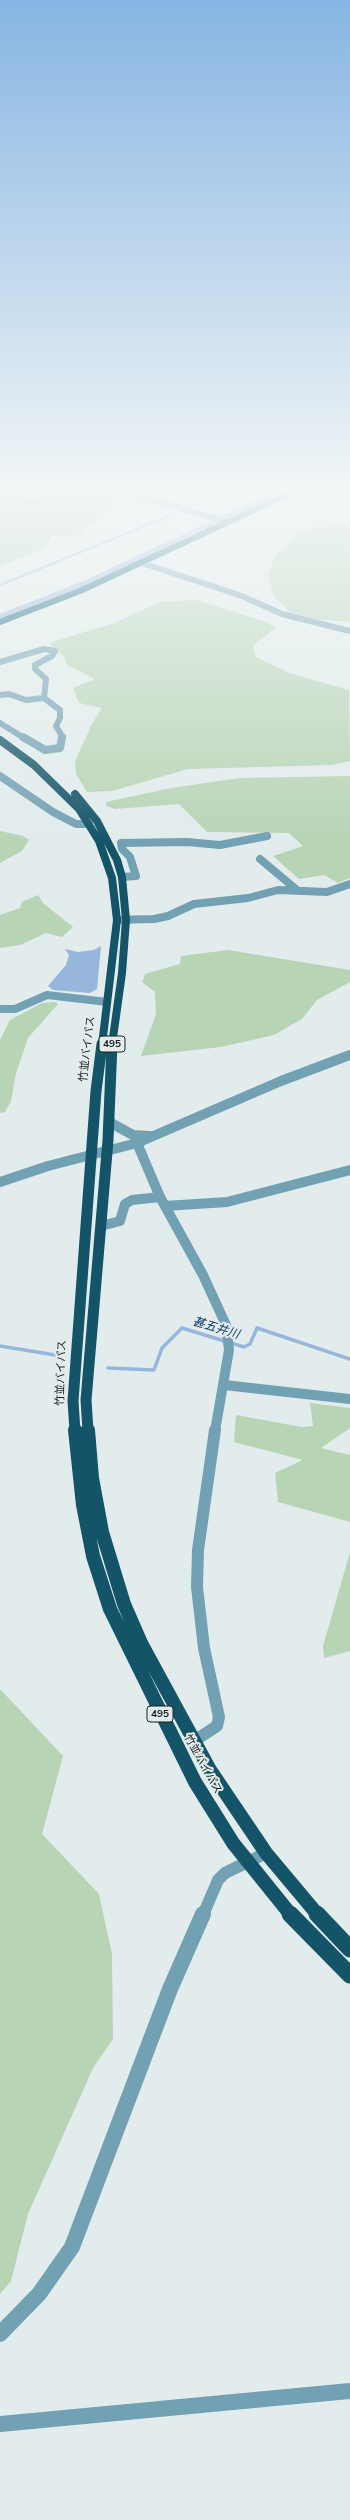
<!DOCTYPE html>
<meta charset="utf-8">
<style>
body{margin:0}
canvas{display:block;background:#e2ecec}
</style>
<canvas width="350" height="2520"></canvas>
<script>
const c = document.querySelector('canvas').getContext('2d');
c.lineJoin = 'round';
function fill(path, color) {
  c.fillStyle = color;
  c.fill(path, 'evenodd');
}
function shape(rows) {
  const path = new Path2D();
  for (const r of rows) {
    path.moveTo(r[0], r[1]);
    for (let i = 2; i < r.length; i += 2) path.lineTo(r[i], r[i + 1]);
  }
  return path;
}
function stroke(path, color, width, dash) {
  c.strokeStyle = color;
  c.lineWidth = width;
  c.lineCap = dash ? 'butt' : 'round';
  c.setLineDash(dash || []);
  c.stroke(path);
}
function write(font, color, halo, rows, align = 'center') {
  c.font = font + ' Mulish,"Noto Sans JP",sans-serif';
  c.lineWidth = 4;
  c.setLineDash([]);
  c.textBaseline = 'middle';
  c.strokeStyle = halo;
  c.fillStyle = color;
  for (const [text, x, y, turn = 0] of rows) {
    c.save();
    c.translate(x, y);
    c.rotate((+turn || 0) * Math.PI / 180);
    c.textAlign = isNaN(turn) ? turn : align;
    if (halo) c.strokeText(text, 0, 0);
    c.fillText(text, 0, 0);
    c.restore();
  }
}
fill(shape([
 [14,491,26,491,19,497,35,499,51,491,92,491,94,497,98,497,102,491,109,491,115,508,83,529,79,534,72,536,51,536,45,549,0,566,0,499],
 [341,526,350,527,350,622,314,619,290,612,273,595,268,574,275,556,298,533,312,528],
 [196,600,266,622,276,628,253,645,255,657,292,674,349,690,350,761,332,765,188,769,112,791,87,792,76,774,75,761,92,724,102,708,79,703,73,688,95,679,67,665,65,658,51,645,52,642,114,623,160,602],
 [350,776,350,878,338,883,324,875,299,879,273,856,303,846,289,833,207,832,179,804,115,809,106,806,106,802,171,788,240,778],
 [0,831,23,836,29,840,22,851,0,863],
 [38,895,43,903,73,927,62,937,46,933,20,945,0,948,0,915,20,908,22,902],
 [228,950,350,970,350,982,317,1000,302,1019,274,1035,221,1047,141,1056,156,1014,155,992,142,982,145,974,180,964,181,956],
 [55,1002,58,1004,28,1038,16,1073,11,1101,5,1112,0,1113,0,1040,10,1020,42,1003],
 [310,1403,350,1408,350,1428,321,1448,350,1455,350,1522,278,1502,275,1473,303,1460,234,1442,236,1415,301,1427,313,1426],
 [350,1552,350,1651,324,1658,323,1646],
 [0,1689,63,1756,42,1834,99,1894,112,1954,113,2039,93,2068,28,2214,11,2281,0,2294]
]), '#b7d4b5');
fill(shape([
 [101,946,97,989,90,993,53,990,48,986,66,965,69,955,65,949,78,952,94,950]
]), '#96b6dc');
stroke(shape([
 [0,585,179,512]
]), '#96b6dc', 2);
stroke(shape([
 [0,1346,55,1355],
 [108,1368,154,1370,162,1348,182,1328,244,1347,250,1344,257,1328,350,1359]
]), '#96b6dc', 3.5);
fill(shape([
 [275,491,290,491,94,586,0,622,0,614,86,580,275,491]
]), '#96b6dc');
stroke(shape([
 [120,491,229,522],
 [142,563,242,596,282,614,350,631],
 [0,662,44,649,55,651,52,656,35,665,35,669,46,679,44,698,60,710,60,718,56,726,63,738],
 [0,695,9,694,26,700,44,698],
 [0,723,24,738]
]), '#73a1b4', 6);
stroke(shape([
 [23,737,45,750,60,748,62,737],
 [0,776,53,812,76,824,89,824],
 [260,859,297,890],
 [122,877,136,876,130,857,122,849,121,843,187,842,220,845,267,836],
 [117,920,154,919,168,916,194,904,248,898,278,890,327,892,350,884],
 [0,1009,15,1009,47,995,107,1002]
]), '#73a1b4', 8);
stroke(shape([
 [165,1206,227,1202,350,1170],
 [101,1226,120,1221,125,1204,132,1200,160,1197],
 [224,1385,350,1399]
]), '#73a1b4', 10);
stroke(shape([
 [0,2424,350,2391]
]), '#73a1b4', 16);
stroke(shape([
 [109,1122,133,1135,150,1136],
 [137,1143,160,1197,203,1275,226,1325,229,1350,215,1431],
 [0,1182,48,1166,137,1143,281,1081,350,1055]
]), '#73a1b4', 10);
stroke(shape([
 [194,1741,217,1726,219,1717,204,1648,197,1587,198,1550,215,1430],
 [203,1915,218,1880,225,1873,266,1853]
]), '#73a1b4', 12);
stroke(shape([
 [0,2334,39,2294,72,2247,170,1989,203,1914]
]), '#73a1b4', 16);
stroke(shape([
 [0,622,80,591,295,491]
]), '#07617c', 6);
stroke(shape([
 [0,740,34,765,79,809,99,841,112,878,117,920,102,1045],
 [75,794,97,821,117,860,122,877,126,920,122,973,112,1045]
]), '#145468', 8);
stroke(shape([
 [75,1431,73,1401,96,1091,102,1044],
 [88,1431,86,1400,108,1140,112,1044]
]), '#145468', 11);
stroke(shape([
 [75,1430,83,1505,93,1556,110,1609,195,1782,233,1843,291,1915],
 [88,1430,92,1478,102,1532,124,1604,141,1643,210,1770,266,1853,318,1915]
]), '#145468', 14);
stroke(shape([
 [290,1914,350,1975],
 [317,1914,350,1949]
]), '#145468', 17);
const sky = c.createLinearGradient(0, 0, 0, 844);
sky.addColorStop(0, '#87b5e3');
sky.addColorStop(0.58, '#f2f6f6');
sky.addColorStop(1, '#f2f6f600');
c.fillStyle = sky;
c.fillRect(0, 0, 350, 844);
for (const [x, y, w] of [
 [112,1044,26],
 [160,1714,26]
]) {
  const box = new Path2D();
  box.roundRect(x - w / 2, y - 8, w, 16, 3);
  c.fillStyle = '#e2ecec';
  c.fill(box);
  stroke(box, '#1b1f1f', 1);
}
write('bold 10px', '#1b1f1f', null, [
 ["495",112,1044],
 ["495",160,1714]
]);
write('11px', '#1b1f1f', '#e2ecec', [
 ["竹並バイパス",87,1049,-83],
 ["竹並バイパス",61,1373,-88],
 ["竹並バイパス",203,1764,61]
]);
write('italic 12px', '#083867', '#e2ecec', [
 ["甚五井川",216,1328,17]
]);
</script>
